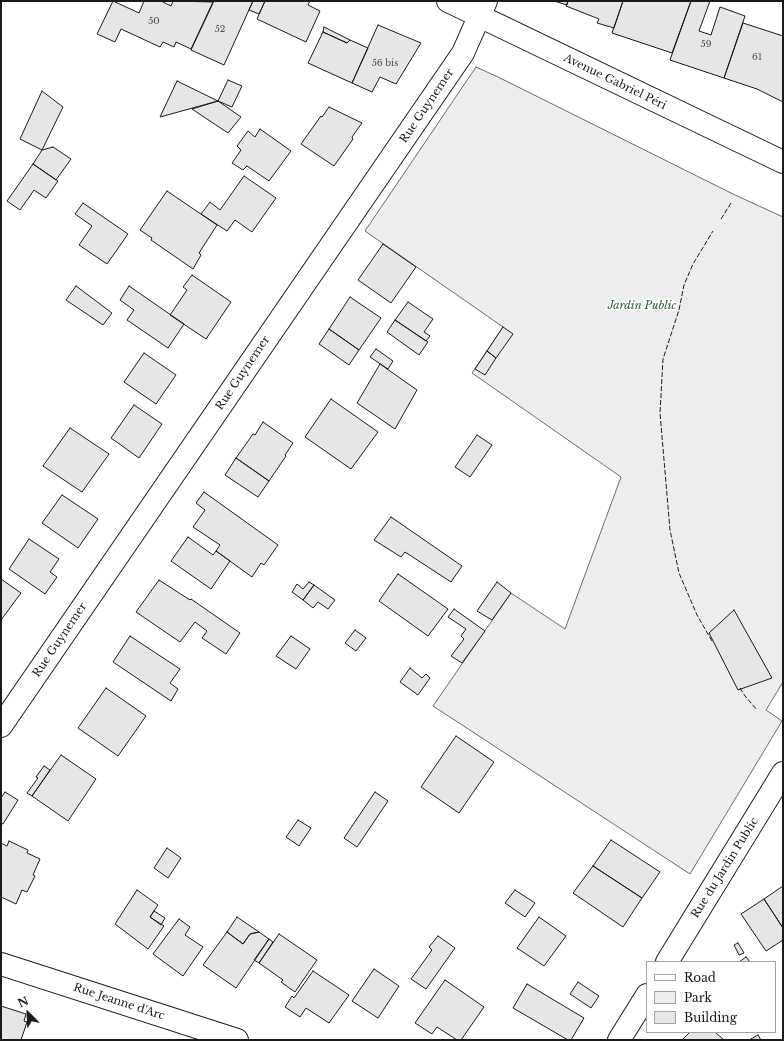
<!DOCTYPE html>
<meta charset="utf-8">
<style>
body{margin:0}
#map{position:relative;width:784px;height:1041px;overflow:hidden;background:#fff;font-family:"Libre Baskerville",serif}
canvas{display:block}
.frame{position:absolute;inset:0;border:2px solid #1a1a1a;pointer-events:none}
.legend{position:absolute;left:646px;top:961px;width:130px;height:72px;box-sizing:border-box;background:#fff;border:1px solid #a3a3a3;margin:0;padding:5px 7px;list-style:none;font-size:12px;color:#1a1a1a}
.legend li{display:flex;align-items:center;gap:8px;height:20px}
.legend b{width:20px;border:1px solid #a3a3a3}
.north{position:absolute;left:8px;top:993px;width:40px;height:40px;-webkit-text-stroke:3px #fff;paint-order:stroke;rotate:336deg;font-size:11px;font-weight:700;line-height:16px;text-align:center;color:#1a1a1a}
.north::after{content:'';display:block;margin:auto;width:14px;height:18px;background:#1a1a1a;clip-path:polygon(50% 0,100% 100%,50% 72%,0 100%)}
</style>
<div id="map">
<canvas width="784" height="1041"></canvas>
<div class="frame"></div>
<ul class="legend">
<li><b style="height:5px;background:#fff"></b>Road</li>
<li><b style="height:11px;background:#ededed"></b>Park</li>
<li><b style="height:11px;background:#e6e6e6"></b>Building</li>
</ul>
<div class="north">N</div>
</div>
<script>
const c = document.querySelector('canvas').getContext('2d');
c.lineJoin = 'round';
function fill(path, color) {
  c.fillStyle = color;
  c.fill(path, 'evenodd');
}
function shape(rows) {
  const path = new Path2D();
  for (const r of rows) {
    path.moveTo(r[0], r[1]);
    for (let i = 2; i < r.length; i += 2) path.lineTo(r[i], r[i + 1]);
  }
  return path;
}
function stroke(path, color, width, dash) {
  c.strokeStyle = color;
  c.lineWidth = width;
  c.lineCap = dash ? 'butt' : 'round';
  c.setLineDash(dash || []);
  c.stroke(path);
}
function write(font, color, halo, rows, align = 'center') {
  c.font = font + ' "Libre Baskerville",serif';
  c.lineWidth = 3;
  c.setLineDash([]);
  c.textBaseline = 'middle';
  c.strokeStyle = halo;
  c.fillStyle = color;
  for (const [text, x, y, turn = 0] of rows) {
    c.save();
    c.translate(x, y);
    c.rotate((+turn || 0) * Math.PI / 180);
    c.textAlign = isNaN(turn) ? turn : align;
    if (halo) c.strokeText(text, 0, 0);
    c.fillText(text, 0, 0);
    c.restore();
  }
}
const green = shape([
 [476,67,498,77,733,194,783,217,783,682,766,710,782,721,690,874,433,706,511,593,565,629,621,477,472,373,503,327,365,231,476,67]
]);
fill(green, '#ededed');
stroke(green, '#6a6a6a', 1);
const building = shape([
 [113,1,139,13,144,1,161,1,171,6,173,1,213,2,191,49,176,42,174,47,163,42,160,47,121,29,115,42,97,34,113,1],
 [214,1,253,1,224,65,191,50,214,1],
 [253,1,265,1,259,14,249,10,253,1],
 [265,1,310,1,308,5,320,11,306,42,257,19,265,1],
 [554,1,568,1,567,5,554,1],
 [568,1,623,1,614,28,597,23,599,19,566,6,568,1],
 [623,1,691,1,672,53,612,33,623,1],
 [691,1,710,1,699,31,711,35,720,7,745,16,724,78,670,60,691,1],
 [743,23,783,36,783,102,757,89,724,78,743,23],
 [378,25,421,43,396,84,380,77,372,92,352,83,378,25],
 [324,27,350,40,347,43,323,32,324,27],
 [323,32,347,43,350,40,368,48,352,83,308,63,323,32],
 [228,80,242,86,232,107,218,101,228,80],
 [177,81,218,101,160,117,177,81],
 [42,91,63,107,42,150,20,139,42,91],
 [218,101,241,117,228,133,192,109,218,101],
 [329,107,362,123,352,137,353,139,334,166,301,144,321,116,322,117,329,107],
 [260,129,291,151,269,181,247,166,243,170,232,163,241,150,237,146,248,131,255,137,260,129],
 [53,147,71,159,56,180,33,164,42,150,53,147],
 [33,164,58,181,46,198,34,190,20,210,7,201,33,164],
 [244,176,276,198,252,232,235,220,227,231,201,214,210,202,220,210,244,176],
 [167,191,217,225,199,253,201,255,193,269,151,240,152,238,140,230,167,191],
 [83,203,128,234,107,264,79,245,92,226,75,214,83,203],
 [383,244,416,267,391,303,358,280,383,244],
 [192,275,231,302,206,339,170,315,187,290,183,287,192,275],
 [76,286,112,313,103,325,66,300,76,286],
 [129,286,184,324,168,348,127,320,134,310,120,300,129,286],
 [350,297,381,318,359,350,329,329,350,297],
 [408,302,433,319,424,332,430,336,426,341,395,320,408,302],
 [395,320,428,342,419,355,387,332,395,320],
 [503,327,513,334,496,358,487,351,503,327],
 [329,329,359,350,349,365,319,344,329,329],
 [376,349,393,361,388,369,370,357,376,349],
 [487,351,496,358,485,375,475,369,487,351],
 [144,353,176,375,156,404,124,382,144,353],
 [380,364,417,390,395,429,357,403,380,364],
 [331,399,378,432,351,469,305,437,331,399],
 [134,405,162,424,139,458,111,438,134,405],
 [263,422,293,443,285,455,286,456,269,481,236,458,253,434,255,435,263,422],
 [70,428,109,454,82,492,43,466,70,428],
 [477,435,492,445,470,477,455,467,477,435],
 [236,458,269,481,258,497,225,475,236,458],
 [204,492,278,545,264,565,261,563,252,577,216,551,220,545,193,527,205,510,196,503,204,492],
 [62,495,98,519,78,548,42,523,62,495],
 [391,517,462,566,451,582,405,552,401,557,374,540,391,517],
 [188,537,213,555,216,551,230,561,211,589,171,561,188,537],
 [29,539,59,559,50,572,57,577,45,594,9,569,29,539],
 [398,574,448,609,428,636,379,601,398,574],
 [1,579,21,593,1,620,1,579],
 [159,580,190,600,191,599,240,633,226,654,202,638,207,631,195,622,180,642,136,612,159,580],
 [309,582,314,585,303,600,292,592,297,584,303,589,309,582],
 [497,582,511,593,492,620,477,611,497,582],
 [314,585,335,600,328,609,318,602,313,608,303,600,314,585],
 [454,609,485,631,462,663,451,656,464,639,461,636,466,629,448,617,454,609],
 [734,610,772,678,738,690,709,633,734,610],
 [355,630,366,638,356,651,345,643,355,630],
 [130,636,180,669,170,683,178,689,171,701,113,662,130,636],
 [291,636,310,649,296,669,276,656,291,636],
 [410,668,422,678,426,674,430,678,418,695,400,682,410,668],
 [106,688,146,716,118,756,78,728,106,688],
 [456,736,494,762,459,813,421,787,456,736],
 [61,755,96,779,68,821,32,796,61,755],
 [44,766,50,770,32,796,27,793,38,778,36,777,44,766],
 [5,792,18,800,3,824,1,823,1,798,5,792],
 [375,792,388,801,357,847,344,838,375,792],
 [298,820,311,828,299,846,286,837,298,820],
 [611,840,660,872,642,898,593,866,611,840],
 [9,841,28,850,27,853,40,859,33,875,35,876,27,892,22,890,16,904,1,897,1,843,7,846,9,841],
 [167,848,181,858,168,878,154,868,167,848],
 [593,866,642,898,623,927,573,893,593,866],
 [783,886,783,928,764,899,783,886],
 [137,890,158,905,150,917,164,926,148,949,115,924,137,890],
 [515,890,535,903,525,917,505,903,515,890],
 [764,899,783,928,783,940,766,951,741,914,764,899],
 [154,911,165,918,161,925,150,917,154,911],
 [237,917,259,932,250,934,243,944,227,932,237,917],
 [539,917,566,936,544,966,517,948,539,917],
 [179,919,190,927,185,935,203,947,183,976,153,954,179,919],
 [227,932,243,944,250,934,259,932,269,939,236,988,203,965,227,932],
 [279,934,317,960,295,992,281,982,283,980,259,963,279,934],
 [438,936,455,948,426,989,411,979,432,950,429,947,438,936],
 [269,939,273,942,259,963,254,960,269,939],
 [738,943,744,953,739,955,734,945,738,943],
 [746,957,750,962,739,962,746,957],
 [374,969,399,986,378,1018,352,1001,374,969],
 [313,971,349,995,329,1023,306,1008,300,1017,285,1007,292,996,294,998,313,971],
 [445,980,484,1007,461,1040,457,1040,437,1027,432,1034,415,1023,445,980],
 [578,982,599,996,591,1008,570,994,578,982],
 [527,984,584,1018,571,1040,568,1040,513,1008,527,984],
 [1,1006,26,1014,24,1021,27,1022,21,1040,1,1040,1,1006],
 [690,1032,715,1032,724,1040,682,1040,690,1032],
 [758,1035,761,1040,749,1040,758,1035]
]);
fill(building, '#e6e6e6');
stroke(building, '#1a1a1a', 1);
const street = shape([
 [1,726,463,53,486,1],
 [667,962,783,773],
 [1,964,237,1040],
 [619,1040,647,995]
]);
const secondary = shape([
 [448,1,783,162]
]);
stroke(street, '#1a1a1a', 24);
stroke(secondary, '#1a1a1a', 24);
stroke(street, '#fff', 22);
stroke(secondary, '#fff', 22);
stroke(shape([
 [721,219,731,203],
 [712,641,697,615,679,573,670,530,660,413,663,359,679,310,684,285,693,264,713,231],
 [740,688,745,696,757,710]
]), '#1a1a1a', 1, [5, 2]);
write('9px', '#4d4d4d', null, [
 ["50",154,21],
 ["52",220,29],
 ["59",706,44],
 ["61",757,57],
 ["56 bis",385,63]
]);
write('11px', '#1a1a1a', '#fff', [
 ["Avenue Gabriel Péri",615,82,26],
 ["Rue Guynemer",427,106,-56],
 ["Rue Guynemer",243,373,-56],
 ["Rue Guynemer",60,640,-56],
 ["Rue du Jardin Public",725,868,-58],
 ["Rue Jeanne d'Arc",119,1002,18]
]);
write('italic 11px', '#2b5a34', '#fff', [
 ["Jardin Public",642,306]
]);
</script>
